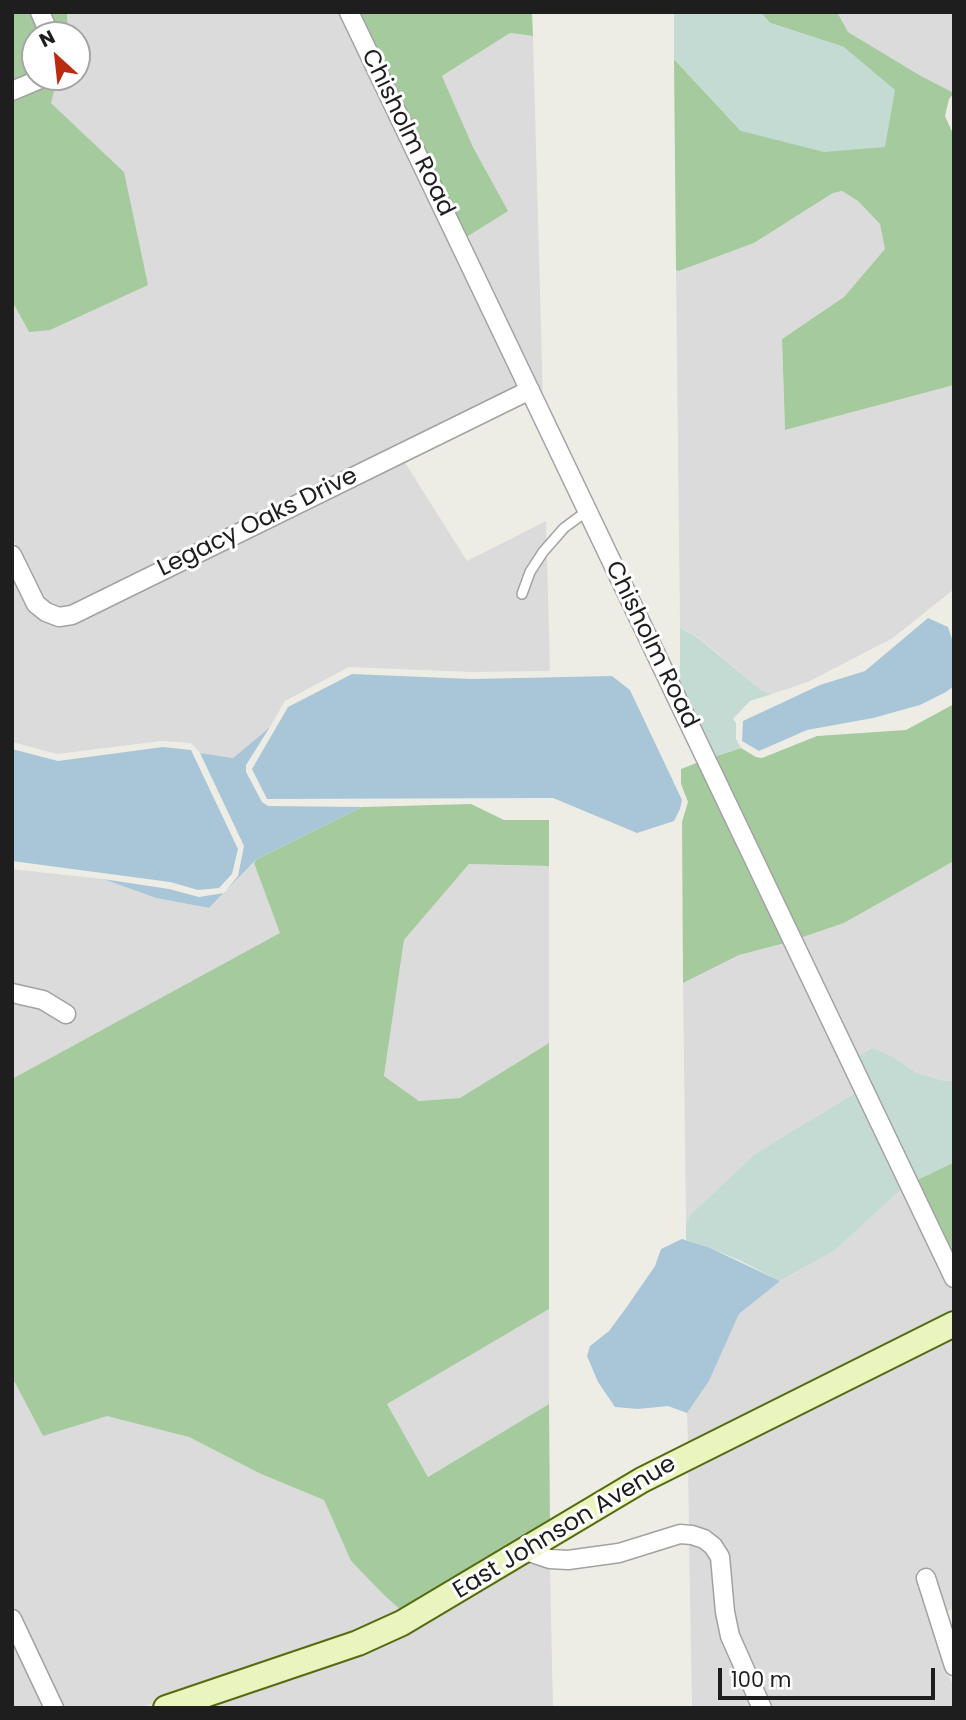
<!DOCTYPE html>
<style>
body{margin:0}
#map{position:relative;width:966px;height:1720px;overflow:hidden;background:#eeede5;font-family:Poppins,sans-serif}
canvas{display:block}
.frame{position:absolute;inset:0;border:14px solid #1e1e1e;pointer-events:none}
.north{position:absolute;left:21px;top:21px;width:70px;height:70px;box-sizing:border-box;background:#fff;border:2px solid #a5a5a5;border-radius:50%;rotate:333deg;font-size:19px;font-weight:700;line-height:28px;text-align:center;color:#1e1e1e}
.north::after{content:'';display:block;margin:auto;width:24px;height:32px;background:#bb2b12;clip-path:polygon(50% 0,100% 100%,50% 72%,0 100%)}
.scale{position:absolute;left:718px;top:1668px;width:217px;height:32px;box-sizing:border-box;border:4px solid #1e1e1e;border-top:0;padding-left:9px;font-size:21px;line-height:24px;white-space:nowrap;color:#1e1e1e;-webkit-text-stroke:5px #fff;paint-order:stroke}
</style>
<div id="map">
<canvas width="966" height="1720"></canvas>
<div class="frame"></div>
<div class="north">N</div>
<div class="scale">100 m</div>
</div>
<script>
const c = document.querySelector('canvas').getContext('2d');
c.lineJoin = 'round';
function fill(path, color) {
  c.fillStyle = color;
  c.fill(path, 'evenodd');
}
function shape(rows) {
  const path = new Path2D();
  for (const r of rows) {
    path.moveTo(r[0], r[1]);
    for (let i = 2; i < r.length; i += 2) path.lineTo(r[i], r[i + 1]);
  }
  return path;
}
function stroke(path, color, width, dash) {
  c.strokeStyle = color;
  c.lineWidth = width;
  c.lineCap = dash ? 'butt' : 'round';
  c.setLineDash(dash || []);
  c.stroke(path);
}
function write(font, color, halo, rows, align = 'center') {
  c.font = font + ' Poppins,sans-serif';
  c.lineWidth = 6;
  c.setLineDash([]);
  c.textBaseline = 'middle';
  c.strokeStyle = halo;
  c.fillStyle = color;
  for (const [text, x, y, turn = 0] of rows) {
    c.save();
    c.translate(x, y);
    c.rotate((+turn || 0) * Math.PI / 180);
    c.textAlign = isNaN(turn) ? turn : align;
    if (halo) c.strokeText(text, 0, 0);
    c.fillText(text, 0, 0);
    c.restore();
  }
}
fill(shape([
 [67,12,341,12,519,385,69,607,59,608,49,605,41,599,12,537,12,301,29,332,124,172,51,103,58,77,77,77,77,35,68,35],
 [837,12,954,12,954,93,921,76,848,32],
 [510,33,533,36,543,402,465,238,507,211,473,147,442,76],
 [842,191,859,201,880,224,886,249,844,297,782,339,785,430,954,385,954,589,893,638,808,682,772,694,761,690,698,637,680,628,676,270,680,271,754,243,833,193],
 [404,461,467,561,546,521,550,671,471,672,349,667,285,701,270,727,233,758,200,753,191,743,162,741,57,754,12,742,12,572,44,620],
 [954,861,954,1080,945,1081,917,1073,893,1057,857,1057,800,938,844,923],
 [254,863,281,933,12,1079,12,1001,41,1007,69,1025,75,1012,46,993,12,985,12,869,103,879,156,898,209,908],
 [469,864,549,866,549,1043,460,1098,419,1101,384,1076,404,940],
 [785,943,857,1092,756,1153,691,1214,686,1224,683,983,739,955],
 [903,1188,954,1295,954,1315,688,1446,687,1413,709,1381,739,1314,777,1283,834,1251],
 [549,1309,549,1404,428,1477,386,1403],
 [954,1334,954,1608,945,1612,930,1568,916,1572,954,1690,954,1708,770,1708,737,1634,732,1612,727,1557,689,1526,688,1465],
 [12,1377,43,1436,107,1415,189,1437,261,1474,324,1500,351,1561,385,1596,403,1612,355,1635,140,1708,62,1708,12,1603],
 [689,1543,701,1546,713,1560,754,1708,692,1708],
 [525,1559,550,1567,553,1708,192,1708],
 [12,1636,46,1708,12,1708]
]), '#dcdbdb');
fill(shape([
 [12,12,67,12,68,35,35,35,35,77,58,77,51,103,124,172,148,285,50,330,29,332,12,301],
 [357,12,532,12,533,36,510,33,442,76,473,147,508,211,465,238],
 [760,12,837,12,848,32,921,76,954,93,949,99,945,116,954,136,954,385,785,430,782,339,844,297,885,249,880,224,858,201,842,191,833,193,754,243,679,271,676,270,674,59,741,131,844,47,770,23],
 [954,704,954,861,844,923,800,938,713,757,741,748,756,757,762,758,817,736,906,730],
 [699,762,785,943,739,955,683,983,682,822,688,802,681,784,681,769],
 [471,804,504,820,549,820,549,866,469,864,404,940,384,1076,419,1101,460,1098,549,1043,549,1309,387,1404,428,1477,549,1404,550,1524,403,1612,385,1596,351,1561,324,1500,261,1474,189,1437,107,1416,43,1436,12,1377,12,1079,280,933,254,863,257,859,362,807],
 [954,1162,954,1261,915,1181]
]), '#a4ca9e');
fill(shape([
 [674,12,760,12,770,23,844,47,895,90,885,147,824,152,741,131,674,59],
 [680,628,697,637,761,690,772,694,750,701,733,719,736,723,736,739,741,748,713,757,680,689],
 [872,1048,893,1057,917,1073,945,1081,954,1080,954,1162,915,1181,857,1058],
 [857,1092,903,1188,834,1251,780,1281,741,1261,708,1247,686,1240,686,1224,691,1214,756,1153]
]), '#c4dbd4');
fill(shape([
 [928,618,948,627,954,645,954,686,946,692,920,705,873,718,807,730,759,751,742,741,743,721,820,685,865,671],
 [352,674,472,679,612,676,630,690,682,800,680,809,674,821,637,833,553,798,267,799,252,769,288,707],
 [270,727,246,765,246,772,262,802,268,806,362,807,257,859,209,908,156,898,103,879,169,889,199,897,224,893,238,876,244,846,200,753,233,758],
 [163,747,191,750,238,849,232,874,219,888,198,890,170,882,12,861,12,749,58,761],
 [682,1239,708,1247,780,1281,739,1314,709,1381,687,1413,668,1406,638,1409,615,1407,598,1382,587,1356,590,1346,609,1331,626,1308,655,1266,661,1249]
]), '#a9c6d8');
const service = shape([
 [522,594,530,572,543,552,564,528,587,511]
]);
const minor = shape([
 [40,12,50,35],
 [349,12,954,1278],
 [12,91,45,77],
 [12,555,36,604,46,612,59,617,72,615,530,390],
 [12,993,43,1000,66,1014],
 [523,1550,550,1559,568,1560,619,1553,680,1534,692,1535,704,1539,713,1546,720,1557,725,1612,730,1636,762,1708],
 [926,1578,954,1666],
 [12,1619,54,1708]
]);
const secondary = shape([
 [166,1708,358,1643,402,1623,642,1480,954,1324]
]);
stroke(service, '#a2a2a2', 12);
stroke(minor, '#a2a2a2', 21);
stroke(secondary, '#546c0e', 28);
stroke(service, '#fff', 9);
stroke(minor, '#fff', 18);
stroke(secondary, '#e9f4be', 24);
write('24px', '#1e1e1e', '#fff', [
 ["Chisholm Road",407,133,64],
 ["Legacy Oaks Drive",258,523,-26],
 ["Chisholm Road",651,645,64],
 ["East Johnson Avenue",565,1528,-31]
]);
</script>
